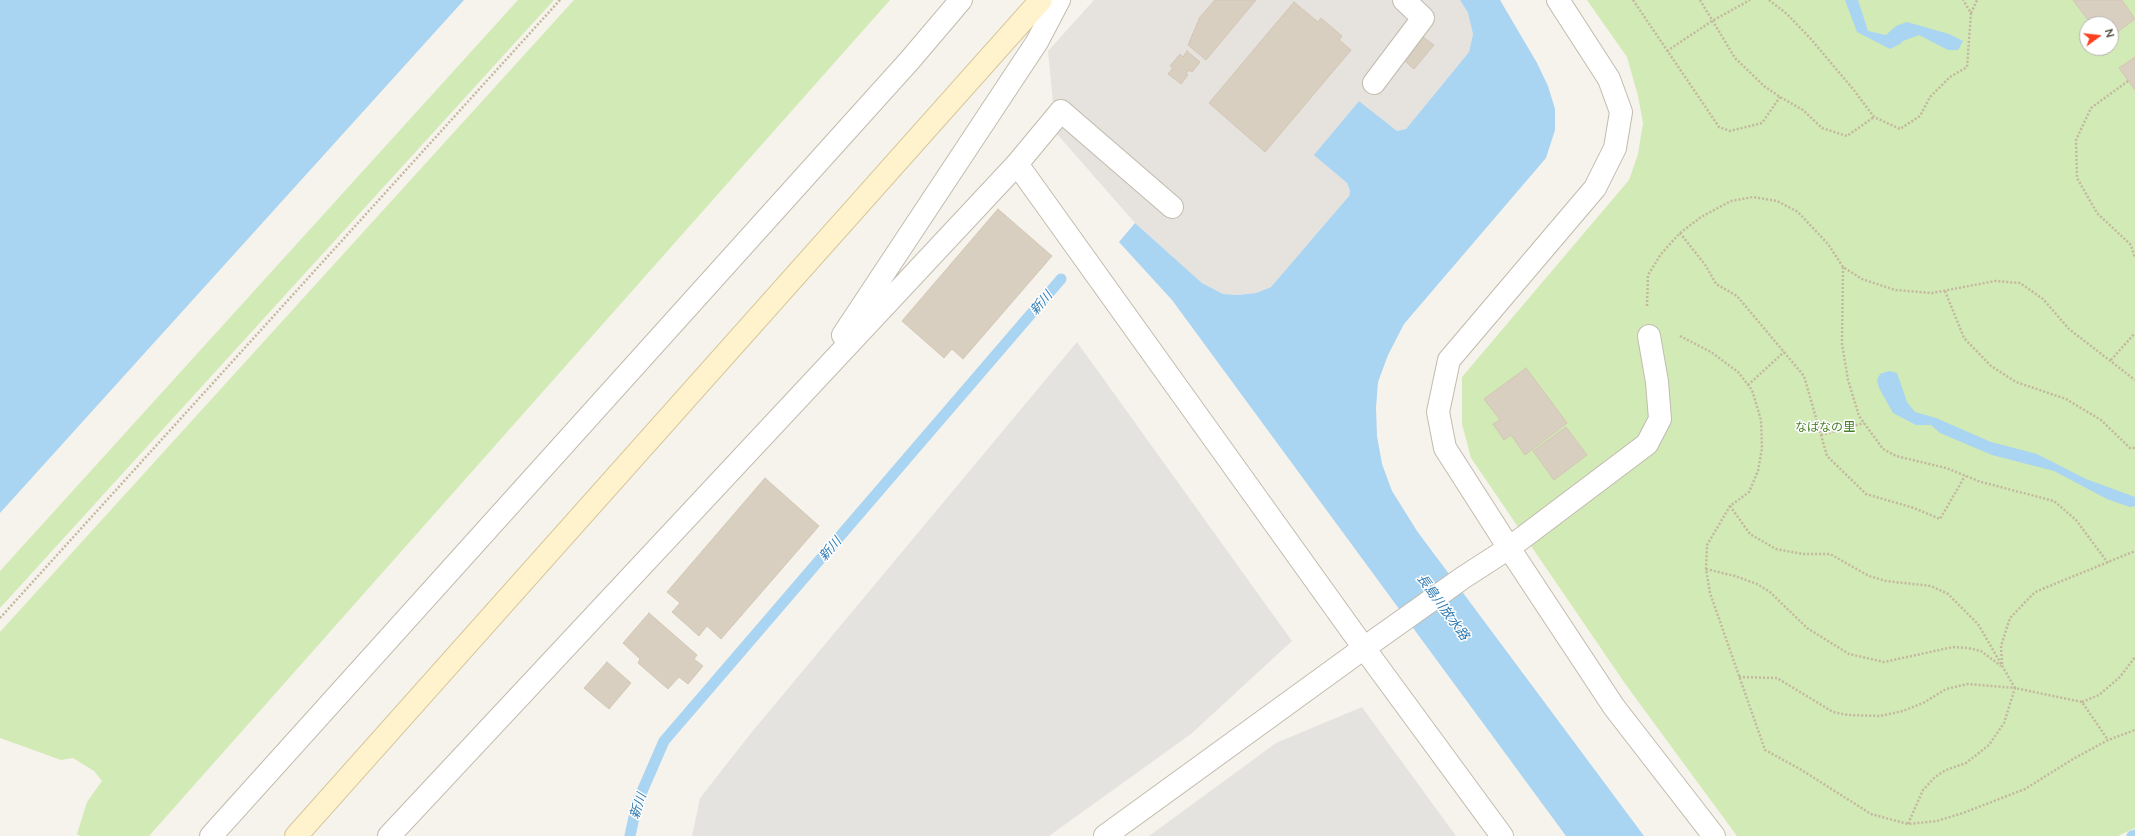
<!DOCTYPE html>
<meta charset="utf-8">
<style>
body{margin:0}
#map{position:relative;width:2135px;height:836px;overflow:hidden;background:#f6f3ec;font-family:Lato,sans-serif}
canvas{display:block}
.north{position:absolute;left:2079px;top:16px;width:40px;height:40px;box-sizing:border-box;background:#fff;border:1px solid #b7b4b0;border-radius:50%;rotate:75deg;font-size:11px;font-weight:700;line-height:16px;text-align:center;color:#4b4439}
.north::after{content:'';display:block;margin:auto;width:14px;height:18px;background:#fc3f1d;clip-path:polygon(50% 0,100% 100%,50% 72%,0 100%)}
</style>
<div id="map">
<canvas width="2135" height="836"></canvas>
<div class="north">N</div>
</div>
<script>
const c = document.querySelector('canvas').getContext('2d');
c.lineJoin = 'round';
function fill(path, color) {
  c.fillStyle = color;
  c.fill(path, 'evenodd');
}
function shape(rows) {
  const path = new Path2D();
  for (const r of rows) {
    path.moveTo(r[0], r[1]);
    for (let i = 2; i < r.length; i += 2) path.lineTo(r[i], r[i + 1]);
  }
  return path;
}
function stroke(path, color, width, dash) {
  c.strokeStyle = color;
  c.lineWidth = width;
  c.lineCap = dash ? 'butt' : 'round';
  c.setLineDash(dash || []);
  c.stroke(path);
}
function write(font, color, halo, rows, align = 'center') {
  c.font = font + ' Lato,"Noto Sans JP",sans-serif';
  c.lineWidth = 3;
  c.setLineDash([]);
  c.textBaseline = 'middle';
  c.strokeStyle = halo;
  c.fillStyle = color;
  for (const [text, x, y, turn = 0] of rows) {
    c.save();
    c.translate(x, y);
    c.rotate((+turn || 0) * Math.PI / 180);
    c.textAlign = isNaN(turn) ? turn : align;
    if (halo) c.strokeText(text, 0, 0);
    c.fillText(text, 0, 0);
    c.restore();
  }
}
fill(shape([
 [1094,0,1460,0,1468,13,1473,34,1469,52,1406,129,1397,131,1359,101,1315,155,1347,183,1350,191,1349,196,1271,287,1256,293,1238,295,1223,294,1202,283,1135,223,1056,133,1048,51]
]), '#e6e2dd');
fill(shape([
 [518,0,554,0,0,608,0,571],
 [574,0,890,0,149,836,80,836,77,834,87,802,102,781,94,771,73,758,61,760,0,738,0,632],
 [1587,0,2135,0,2135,828,2118,836,1737,836,1626,685,1471,458,1462,424,1462,377,1629,180,1638,154,1643,123,1638,96,1627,57],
 [2087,24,2111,24,2111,48,2087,48]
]), '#d2eab5');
fill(shape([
 [1077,342,1292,641,1191,734,1049,836,692,836,700,798,751,733],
 [1362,707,1456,836,1149,836,1276,743]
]), '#e5e3e0');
fill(shape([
 [0,0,464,0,0,513],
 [1460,0,1500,0,1537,63,1548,86,1555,109,1555,130,1546,158,1404,324,1388,355,1378,382,1376,408,1377,436,1382,464,1392,491,1417,531,1644,836,1566,836,1172,300,1119,242,1135,223,1202,283,1223,294,1238,295,1256,293,1271,287,1349,196,1350,191,1347,183,1314,155,1359,101,1397,131,1406,129,1469,52,1473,34,1468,13],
 [1845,0,1858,0,1868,31,1886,35,1896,26,1907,22,1949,34,1963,41,1958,50,1948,50,1919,35,1903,41,1900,44,1890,49,1857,32],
 [1889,371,1897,373,1907,402,1915,412,1936,418,1991,442,2037,454,2086,479,2135,497,2135,506,2130,507,2107,499,2054,471,1992,455,1940,433,1931,425,1916,425,1893,413,1879,388,1877,380,1880,374]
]), '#a9d4f2');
stroke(shape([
 [630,836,637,803,664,741,1061,279],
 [2132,836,2135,835]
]), '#a9d4f2', 11);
const building = shape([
 [1215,0,1256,0,1206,60,1188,45,1200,17,1215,0],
 [2073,0,2122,0,2135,19,2111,37,2111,24,2091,24,2073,0],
 [1294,2,1318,22,1321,18,1342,36,1339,40,1351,50,1265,152,1209,103,1294,2],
 [1423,37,1434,45,1414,69,1404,60,1423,37],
 [1187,51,1200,62,1192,72,1189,70,1186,74,1188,75,1181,84,1168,74,1173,68,1170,66,1180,54,1183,57,1187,51],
 [2135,57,2135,90,2119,68,2135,57],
 [998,209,1052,256,963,359,952,349,944,358,902,321,998,209],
 [1526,368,1567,423,1525,455,1511,435,1504,440,1493,424,1500,420,1484,399,1526,368],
 [1566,427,1587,455,1554,480,1533,451,1566,427],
 [765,478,819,526,721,639,707,626,699,636,672,612,680,603,667,592,765,478],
 [649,613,697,655,694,659,703,666,688,684,679,677,668,689,638,663,640,659,623,643,649,613],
 [607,662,631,683,609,709,584,688,607,662]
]);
fill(building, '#d8cfc1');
stroke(building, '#d3c7b4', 1);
const lane = shape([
 [1374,83,1423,18,1404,0],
 [1017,164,1061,111,1172,207],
 [1509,548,1647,444,1660,419,1657,382,1649,336],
 [211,836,910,60,961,0]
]);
const street = shape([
 [1558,0,1609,79,1621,112,1615,148,1595,188,1449,360,1438,412,1445,448,1509,548,1614,707,1714,836],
 [843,335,1037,42,1059,0],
 [389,836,1017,164,1364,648,1502,836],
 [1105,836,1364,648,1464,577,1509,548]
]);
const secondary = shape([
 [296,836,1041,0]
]);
stroke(lane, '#c2bbae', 24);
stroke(street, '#c2bbae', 24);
stroke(secondary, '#d6c79b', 24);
stroke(shape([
 [1633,0,1719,127,1730,131,1762,123,1780,97],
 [1700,0,1735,58,1764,86,1780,97,1803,110,1822,128,1847,136,1874,117],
 [1769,0,1787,14,1810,38,1853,89,1874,117,1900,129,1920,116,1930,97,1950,77,1967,67,1971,13,1963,0],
 [1971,13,1977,0],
 [1667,51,1712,21,1750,0],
 [2128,81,2091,108,2076,140,2077,178,2097,213,2131,245,2135,258],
 [1680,233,1706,266,1716,284,1737,296,1804,376,1827,456,1866,494,1914,508,1940,519,1965,476],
 [1843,267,1842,344,1848,380,1859,416,1883,449,1896,456,1946,468,1981,482,2054,501,2076,520,2108,563],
 [1945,291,1964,338,1991,366,2016,382,2066,399,2101,420,2130,448,2135,448],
 [1647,306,1648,275,1661,254,1680,233,1701,217,1731,201,1753,197,1777,201,1798,212,1828,244,1843,267,1862,279,1895,290,1932,293,1995,281,2020,283,2043,299,2069,329,2135,380],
 [1680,336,1711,352,1738,372,1752,390,1761,420,1762,448,1758,471,1749,492,1730,506,1707,545,1706,569,1710,593,1765,750,1800,769,1871,814,1908,824,1937,821,1963,813,2025,789,2073,759,2108,740,2135,730],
 [2111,360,2135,333],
 [1748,385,1784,352],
 [1821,435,1864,423],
 [1730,506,1750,534,1776,549,1803,554,1830,554,1869,576,1886,581,1931,586,1948,594,1978,624,2015,688,2082,702,2108,740],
 [1706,569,1735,576,1757,584,1770,592,1807,628,1849,654,1884,662,1953,647,1968,648,1981,651,2001,666],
 [0,618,560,0],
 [2002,664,2001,646,2010,618,2035,592,2135,551],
 [1739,677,1777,678,1833,712,1848,715,1880,716,1903,711,1925,702,1946,689,1968,684,2015,688,2004,723,1989,745,1966,763,1946,770,1935,777,1923,790,1908,824],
 [2082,702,2099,695,2120,677,2135,657]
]), '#c4b79f', 2.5, [2, 2]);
stroke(lane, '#fff', 22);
stroke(street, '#fff', 22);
stroke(secondary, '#fff3cd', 22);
write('12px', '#4a7f2a', '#fff', [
 ["なばなの里",1825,427]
]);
write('italic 13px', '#2e7ab2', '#fff', [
 ["新川",1041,303,-49],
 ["新川",830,549,-49],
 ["長島川放水路",1443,607,54],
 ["新川",638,806,-72]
]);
</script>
